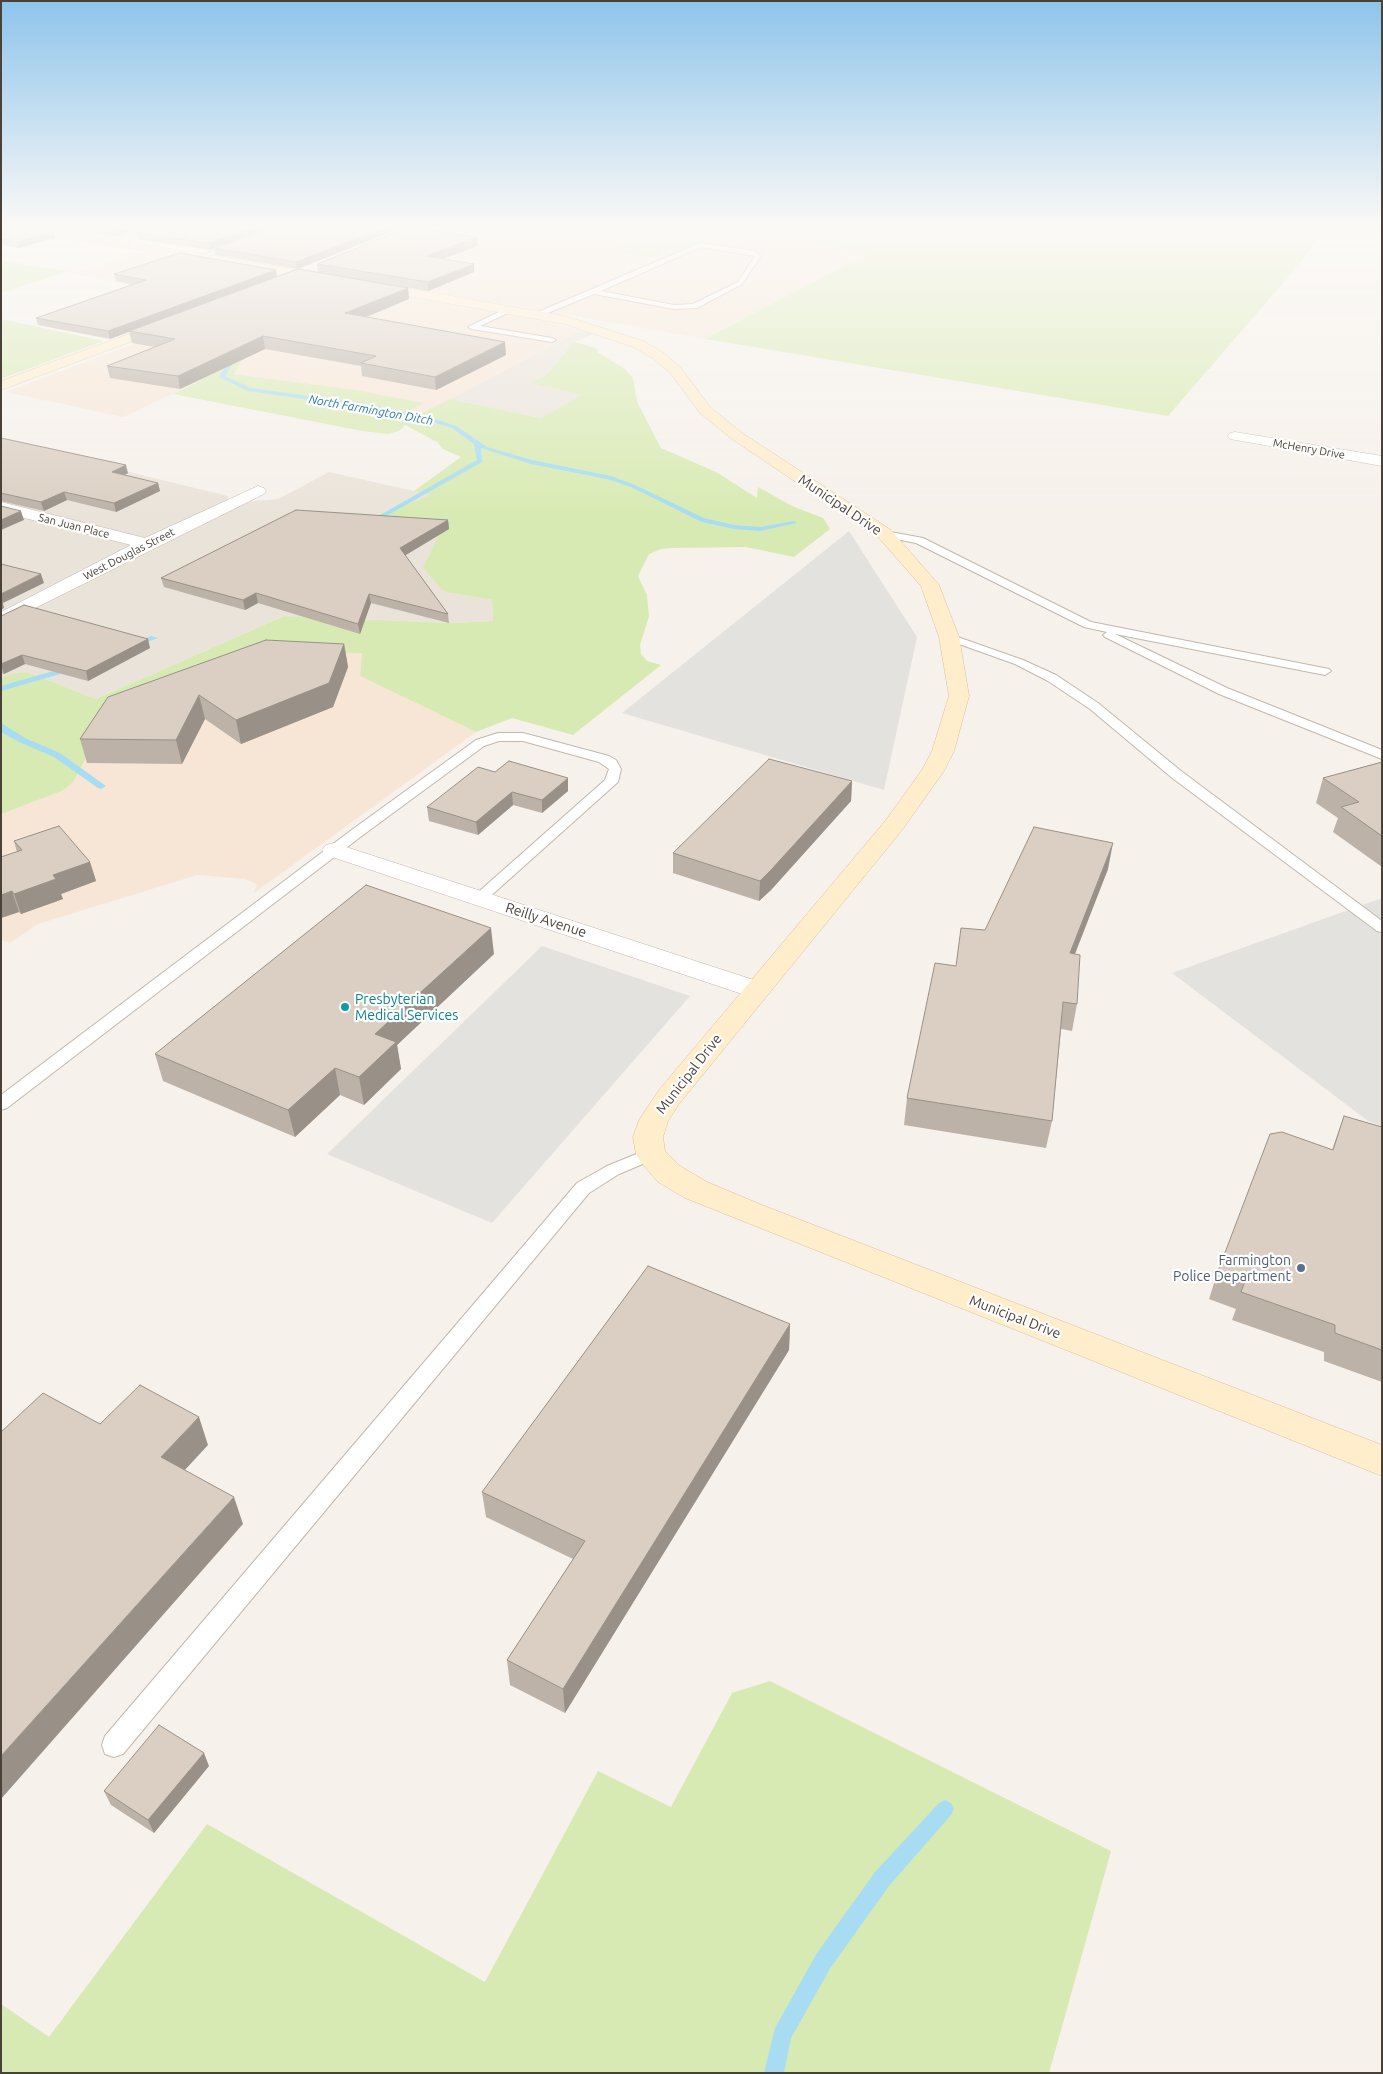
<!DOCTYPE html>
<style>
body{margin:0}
#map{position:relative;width:1383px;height:2074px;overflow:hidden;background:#f6f1eb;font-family:Ubuntu,sans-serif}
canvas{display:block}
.frame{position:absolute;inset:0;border:2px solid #4a4138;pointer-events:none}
</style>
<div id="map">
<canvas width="1383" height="2074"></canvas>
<div class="frame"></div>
</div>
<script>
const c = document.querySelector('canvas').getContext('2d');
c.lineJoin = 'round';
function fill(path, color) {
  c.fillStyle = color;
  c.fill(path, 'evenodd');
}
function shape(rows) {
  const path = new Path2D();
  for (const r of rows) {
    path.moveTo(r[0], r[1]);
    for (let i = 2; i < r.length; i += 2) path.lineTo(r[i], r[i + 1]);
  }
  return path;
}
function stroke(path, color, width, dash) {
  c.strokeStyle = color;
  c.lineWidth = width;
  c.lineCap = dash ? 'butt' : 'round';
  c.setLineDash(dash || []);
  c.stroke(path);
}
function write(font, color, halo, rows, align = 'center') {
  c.font = font + ' Ubuntu,sans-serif';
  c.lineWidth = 4.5;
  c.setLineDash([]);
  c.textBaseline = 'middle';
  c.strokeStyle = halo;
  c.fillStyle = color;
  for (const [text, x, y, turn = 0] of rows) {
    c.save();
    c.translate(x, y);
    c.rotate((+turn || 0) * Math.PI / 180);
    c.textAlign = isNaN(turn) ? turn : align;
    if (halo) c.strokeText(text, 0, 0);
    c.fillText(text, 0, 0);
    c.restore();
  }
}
fill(shape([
 [583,331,593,334,574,342,546,375,531,383,583,395,541,418,450,399,571,335],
 [1,441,228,496,228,499,244,502,278,499,329,472,432,495,368,518,447,521,428,557,450,593,492,600,493,621,450,623,284,616,96,699,27,672,1,678]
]), '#eae3d9');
fill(shape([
 [435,226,666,226,609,251,651,258,728,231,870,253,705,339,330,274,330,267],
 [142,252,267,273,145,289,73,273],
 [315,281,533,319,583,331,571,335,421,414,406,412,423,403,234,374,281,300],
 [237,305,201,381,123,417,6,392],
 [294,653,362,653,360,676,476,732,254,893,257,884,245,879,197,875,38,924,10,943,1,940,1,814,62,791,106,721]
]), '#f7e6d6');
fill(shape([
 [666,226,1328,226,1291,274,1168,416,705,339,869,253,728,231,651,258,608,251],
 [1,261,68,271,1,293],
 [281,300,234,374,355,390,424,403,407,412,420,414,450,399,541,418,582,395,530,383,546,375,574,342,583,344,598,349,597,352,625,369,633,378,637,402,661,448,716,472,757,498,758,487,792,506,823,518,830,529,794,557,746,547,673,548,661,549,649,554,638,576,647,595,649,616,640,645,641,654,647,661,661,665,573,735,512,718,476,732,360,676,362,653,294,653,106,721,73,782,62,791,1,814,1,678,7,675,27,672,96,699,284,616,450,623,493,621,492,600,450,593,441,589,423,567,446,521,366,519,431,495,414,491,461,457,443,449,437,442,405,425,399,431,388,434,362,431,173,394,201,381,202,376],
 [1,319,34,326,104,341,1,379],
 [770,1681,1111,1851,1049,2073,1,2073,1,2004,49,2037,207,1824,485,1982,598,1771,671,1807,732,1693]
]), '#d8eab3');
fill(shape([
 [849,531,917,637,884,790,622,713],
 [1382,898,1382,1126,1368,1121,1172,973],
 [542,946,690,996,492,1223,327,1154]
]), '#e4e2df');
fill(shape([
 [488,226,496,226,476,231,474,230,488,226],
 [234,353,239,354,225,376,251,388,359,403,423,415,456,426,487,447,532,460,611,476,635,485,704,518,734,525,760,527,794,521,797,523,760,531,734,529,702,522,631,487,607,479,531,464,481,448,482,462,372,524,368,524,368,522,477,460,474,444,452,428,420,418,359,407,248,391,219,377,234,353],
 [151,636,158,638,136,646,132,644,151,636],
 [71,666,75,668,74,670,1,691,1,686,71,666],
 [1,723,25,738,60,753,106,786,101,789,98,788,54,757,19,742,1,732,1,723],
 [945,1800,951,1803,954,1809,951,1815,889,1886,831,1967,791,2038,784,2073,764,2073,775,2028,817,1953,875,1872,939,1803,945,1800]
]), '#a7dcf2');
const service = shape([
 [700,243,755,251,761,256,742,284,697,308,674,309,594,294,538,317,531,315,700,243],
 [701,247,755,256,738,282,693,304,674,305,601,291,701,247],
 [233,244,238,245,202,258,197,257,233,244],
 [507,308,510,308,510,312,480,326,552,338,556,340,552,342,472,329,468,327,507,308],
 [885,531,923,538,1091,622,1329,669,1331,671,1325,675,1115,634,1227,688,1382,750,1382,759,1219,694,1105,637,1103,635,1107,632,1084,627,916,543,881,536,880,534,885,531],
 [949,634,1023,660,1056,675,1098,703,1181,771,1382,921,1382,932,1377,931,1171,777,1090,709,1048,681,1015,664,945,639,943,637,945,635,949,634],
 [498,733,523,733,609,756,616,760,621,769,618,782,485,901,475,901,473,898,475,895,605,780,609,769,599,762,523,741,499,741,484,746,363,835,7,1108,1,1110,1,1095,353,829,476,740,498,733],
 [651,1148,657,1150,660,1154,657,1158,619,1174,589,1193,123,1754,114,1757,105,1754,102,1745,105,1736,577,1183,607,1166,651,1148]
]);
const minor = shape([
 [151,226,167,226,166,228,115,245,111,246,106,243,107,241,151,226],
 [1235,432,1382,456,1382,466,1230,439,1228,436,1230,433,1235,432],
 [258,486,264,488,266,491,264,494,1,625,1,612,131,545,1,512,1,502,145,538,258,486],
 [334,843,766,984,770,990,766,996,757,998,748,996,326,855,322,850,326,845,334,843]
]);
const secondary = shape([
 [8,226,33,226,327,275,333,278,327,281,13,229,8,226],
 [411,226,426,226,385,244,381,245,376,242,411,226],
 [372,282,565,316,643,341,664,353,681,368,710,407,742,433,891,530,939,585,959,637,969,696,954,751,944,771,902,830,679,1104,668,1121,663,1137,665,1151,680,1166,707,1182,762,1205,1382,1445,1382,1476,685,1198,658,1182,640,1161,636,1154,633,1137,639,1120,659,1090,886,820,922,770,932,751,949,696,939,637,921,586,879,538,732,439,700,413,671,374,654,359,633,347,564,324,368,289,366,286,372,282],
 [166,320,170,321,172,324,170,327,1,390,1,381,166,320]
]);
stroke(service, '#c2b8ad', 2);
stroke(minor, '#c2b8ad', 1);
stroke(secondary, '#d9c29c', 1);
fill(service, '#fff');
fill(minor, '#fff');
fill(secondary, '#ffedcc');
fill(shape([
 [1,226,55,238,19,248,1,245],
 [45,226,145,226,116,236,77,232],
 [276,226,390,226,391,232,298,269,318,272,317,264,478,246,443,259,474,272,428,291,375,282,408,288,409,299,366,317,506,355,436,390,362,376,361,366,265,349,180,389,110,378,107,366,155,347,132,343,129,331,110,339,38,325,36,318,133,285,116,281,114,274,277,276,297,269,215,255,214,249,210,250,138,239,136,233],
 [1,438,128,473,125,475,158,483,160,491,116,512,67,500,44,511,1,501],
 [448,520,449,529,405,555,448,614,449,623,371,603,360,634,258,603,245,610,164,587,161,578],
 [1,616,150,648,88,681,25,664,4,674,1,673],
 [344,644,348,667,333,707,241,744,205,719,182,764,87,763,80,739,108,697],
 [1382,762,1382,867,1333,832,1338,818,1316,803,1323,778],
 [495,772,568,791,542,813,513,805,478,835,429,821,427,807],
 [852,781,851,801,771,890,759,901,673,873,673,853],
 [14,841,90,862,96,881,61,894,63,899,21,914,19,912,1,918,1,857,17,852],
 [1108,869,1075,954,1077,1004,1072,1031,1061,1029,1052,1121,1046,1148,904,1125,907,1098,956,966,985,930],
 [494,954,397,1045,401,1069,364,1105,340,1095,295,1137,163,1081,155,1054],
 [1344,1116,1382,1127,1382,1382,1324,1361,1324,1352,1232,1320,1236,1309,1209,1299,1218,1271,1332,1150],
 [790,1324,789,1350,565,1713,510,1685,507,1660,573,1559,486,1517,482,1492],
 [209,1766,154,1833,111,1805,104,1791]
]), '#bcb2a8');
fill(shape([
 [124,226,145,226,116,236,114,229],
 [257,226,276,226,210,250,209,243],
 [388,226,390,226,391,232,297,269,296,262],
 [53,231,55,238,19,248,18,242],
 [477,237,478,246,427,264,426,256],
 [474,264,474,272,428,291,428,282],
 [276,270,277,277,110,339,108,331],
 [408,288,409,299,347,325,345,313],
 [263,336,265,349,180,389,178,376],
 [505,342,506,355,436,390,435,377],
 [126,465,128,473,114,480,112,472],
 [158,483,160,491,116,512,114,503],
 [64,492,67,500,44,511,41,502],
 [21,511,24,520,1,530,1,520],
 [448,520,449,529,401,558,400,548],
 [41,574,44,583,3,603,4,608,1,610,1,594],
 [256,593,258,603,245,610,243,600],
 [369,594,371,603,360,634,358,624],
 [148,639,150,648,88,681,86,671],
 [344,644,348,667,333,707,241,744,236,720],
 [22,655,25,664,4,674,1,664],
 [199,695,205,719,182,764,176,740],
 [568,778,568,791,542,813,542,800],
 [852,781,851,801,771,890,759,901,760,881],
 [512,792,513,805,478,835,476,822],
 [1113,843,1108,869,1065,979,1070,953],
 [90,862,96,881,61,894,63,899,21,914,14,894,53,875],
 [12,891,19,912,1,918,1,895],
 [491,928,494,954,397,1045,401,1069,364,1105,359,1077,375,1034],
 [335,1068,340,1095,295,1137,288,1110],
 [790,1324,789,1350,565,1713,563,1689],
 [199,1417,208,1445,171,1485,161,1457],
 [234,1497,243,1524,1,1799,1,1756],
 [204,1753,209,1766,154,1833,148,1820]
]), '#999188');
const building = shape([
 [1,226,22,226,53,231,18,242,1,239,1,226],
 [85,226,124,226,114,229,85,226],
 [156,226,257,226,209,243,136,233,156,226],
 [276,226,388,226,296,262,214,248,276,226],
 [409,227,477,237,426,256,474,264,428,282,317,264,409,227],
 [180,253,276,270,108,331,36,318,146,280,114,274,180,253],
 [298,269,408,288,345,313,505,342,435,377,361,363,376,356,263,336,178,376,107,366,175,339,129,331,298,269],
 [1,438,126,465,112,472,158,483,114,503,64,492,41,502,1,493,1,438],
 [1,506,21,511,1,520,1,506],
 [296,510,448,520,400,548,448,614,369,594,358,624,256,593,243,600,161,578,296,510],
 [1,564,41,574,1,594,1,564],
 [24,605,148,639,86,671,22,655,1,664,1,616,24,605],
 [266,640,344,644,329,683,236,720,199,695,176,740,80,739,108,697,266,640],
 [769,759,852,781,771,870,760,881,673,853,769,759],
 [509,761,568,778,542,800,512,792,476,822,427,807,478,767,495,772,509,761],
 [1382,762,1382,836,1341,807,1359,802,1323,778,1382,762],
 [59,826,90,862,53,875,56,879,14,894,12,891,1,895,1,857,22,850,14,841,59,826],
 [1034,827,1113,843,1070,953,1080,955,1077,1004,1063,1002,1052,1121,907,1098,935,963,956,966,961,928,985,930,1034,827],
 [366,885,491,928,375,1034,396,1042,359,1077,335,1068,288,1110,155,1054,366,885],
 [1344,1116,1382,1127,1382,1350,1335,1333,1335,1325,1241,1292,1245,1281,1218,1271,1270,1134,1282,1132,1333,1150,1344,1116],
 [648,1266,790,1324,563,1689,507,1660,585,1541,482,1492,648,1266],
 [140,1385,199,1417,161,1457,234,1497,1,1756,1,1432,43,1393,100,1424,140,1385],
 [159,1725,204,1753,148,1820,104,1791,159,1725]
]);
fill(building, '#dbcfc3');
stroke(building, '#999188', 1);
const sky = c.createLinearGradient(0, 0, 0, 516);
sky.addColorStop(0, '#8ec4ec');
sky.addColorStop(0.44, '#fbf9f6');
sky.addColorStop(1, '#fbf9f600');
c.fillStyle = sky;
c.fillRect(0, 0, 1383, 516);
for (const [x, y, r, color] of [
 [345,1007,5,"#0f9aa8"],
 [1301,1268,5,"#5c6f8a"]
]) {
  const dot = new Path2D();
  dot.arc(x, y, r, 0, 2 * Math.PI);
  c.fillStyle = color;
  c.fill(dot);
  stroke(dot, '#fff', 2);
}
write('11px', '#4a4138', '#fff', [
 ["McHenry Drive",1309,449,10],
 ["San Juan Place",74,526,14],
 ["West Douglas Street",129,554,-27]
]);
write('italic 12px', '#297ba1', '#fff', [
 ["North Farmington Ditch",371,410,10]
]);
write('14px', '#4a4138', '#fff', [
 ["Municipal Drive",840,505,34],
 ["Reilly Avenue",546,920,18],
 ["Municipal Drive",689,1074,-52],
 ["Municipal Drive",1015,1317,21]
]);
write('14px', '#0d838f', '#fff', [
 ["Presbyterian",355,999],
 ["Medical Services",355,1015]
], 'left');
write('14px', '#4e5e75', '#fff', [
 ["Farmington",1291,1260],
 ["Police Department",1291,1276]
], 'right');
</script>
